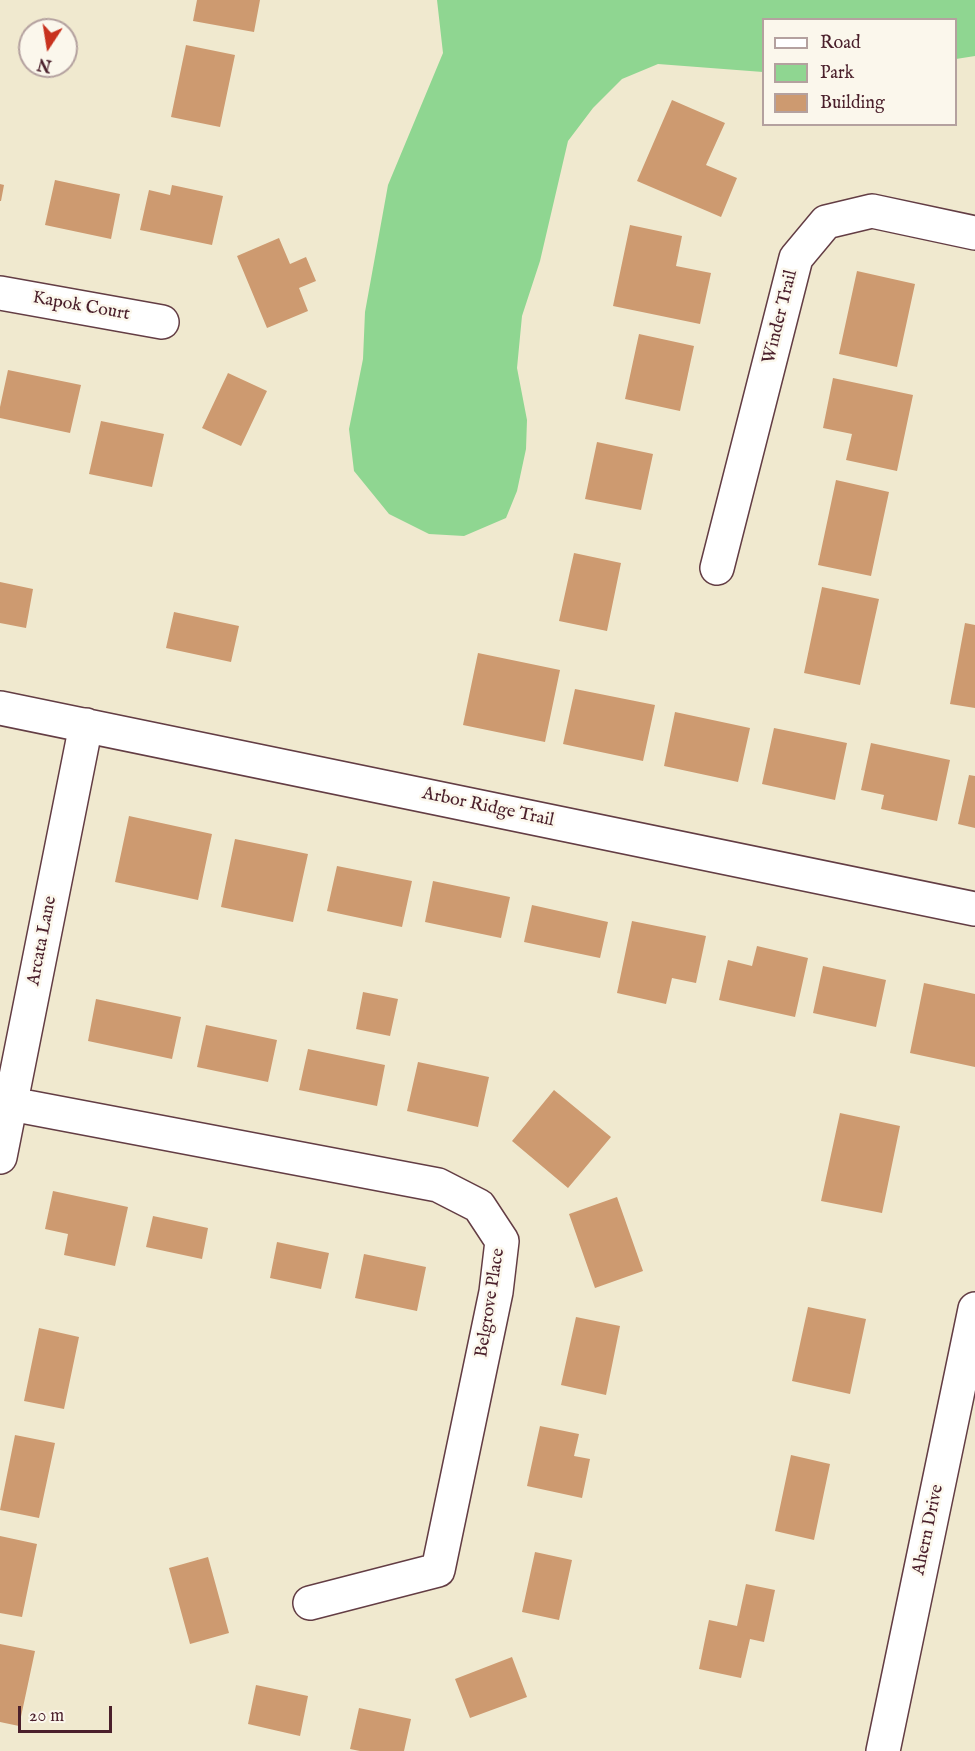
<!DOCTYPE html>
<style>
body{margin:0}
#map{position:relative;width:975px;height:1751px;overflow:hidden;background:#f0e9cf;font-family:"IM FELL English",serif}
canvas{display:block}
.legend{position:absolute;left:762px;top:18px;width:195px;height:108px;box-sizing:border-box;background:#fbf7ec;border:2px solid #b4a19f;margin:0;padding:8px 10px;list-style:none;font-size:18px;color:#4a1f2b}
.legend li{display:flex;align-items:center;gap:12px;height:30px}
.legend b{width:30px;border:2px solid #b4a19f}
.north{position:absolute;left:18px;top:18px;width:60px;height:60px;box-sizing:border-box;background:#fbf7ec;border:2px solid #b4a19f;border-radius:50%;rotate:192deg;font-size:16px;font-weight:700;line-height:24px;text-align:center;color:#4a1f2b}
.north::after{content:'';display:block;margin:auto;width:21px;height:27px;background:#c8321e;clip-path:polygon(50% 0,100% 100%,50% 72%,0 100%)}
.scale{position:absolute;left:18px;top:1706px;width:94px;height:27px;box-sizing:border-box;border:3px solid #4a1f2b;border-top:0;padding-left:8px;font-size:18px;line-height:21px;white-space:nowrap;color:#4a1f2b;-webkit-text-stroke:4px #fbf7ec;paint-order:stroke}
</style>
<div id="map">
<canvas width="975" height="1751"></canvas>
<ul class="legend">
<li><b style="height:8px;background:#fff"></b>Road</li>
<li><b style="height:16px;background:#8fd691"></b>Park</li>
<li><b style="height:16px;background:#cd9a70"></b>Building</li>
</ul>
<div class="north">N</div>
<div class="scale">20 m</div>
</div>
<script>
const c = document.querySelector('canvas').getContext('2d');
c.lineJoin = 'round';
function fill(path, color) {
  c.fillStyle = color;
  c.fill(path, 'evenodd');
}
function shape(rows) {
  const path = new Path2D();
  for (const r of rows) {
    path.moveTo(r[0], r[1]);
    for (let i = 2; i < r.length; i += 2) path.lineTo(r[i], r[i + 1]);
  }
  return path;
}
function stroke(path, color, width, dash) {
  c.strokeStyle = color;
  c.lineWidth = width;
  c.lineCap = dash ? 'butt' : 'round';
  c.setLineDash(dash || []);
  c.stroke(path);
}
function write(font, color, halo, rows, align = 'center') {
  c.font = font + ' "IM FELL English",serif';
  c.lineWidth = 5;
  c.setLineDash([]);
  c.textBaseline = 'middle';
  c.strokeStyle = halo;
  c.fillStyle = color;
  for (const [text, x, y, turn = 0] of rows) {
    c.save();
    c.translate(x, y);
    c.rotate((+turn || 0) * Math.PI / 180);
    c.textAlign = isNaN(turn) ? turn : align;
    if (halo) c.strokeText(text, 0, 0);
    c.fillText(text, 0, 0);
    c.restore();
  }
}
fill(shape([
 [437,0,975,0,975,56,956,59,956,20,764,20,763,72,658,64,622,79,593,108,568,141,540,261,522,316,517,368,527,420,526,449,517,491,506,518,464,536,429,534,389,514,354,471,349,429,363,359,365,312,388,185,443,53]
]), '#8fd691');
fill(shape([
 [197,0,260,0,254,32,193,21],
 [186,45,235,55,220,127,171,117],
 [672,100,725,123,706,165,737,178,721,217,637,181],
 [55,180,120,194,111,239,45,225],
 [0,184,4,185,1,201,0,201],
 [172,185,223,196,212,245,140,230,149,190,170,195],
 [630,225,682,236,676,266,711,273,700,324,613,306],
 [279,238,290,264,306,257,316,281,299,288,308,311,267,328,237,256],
 [857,271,915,284,897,367,839,354],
 [639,334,694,346,680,411,625,399],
 [8,370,81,385,70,433,0,418,0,407],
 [228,373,267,391,241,446,202,428],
 [833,378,913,395,897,471,846,460,852,434,823,428],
 [101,421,164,434,152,487,89,474],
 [597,442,653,454,641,510,585,499],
 [836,480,889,492,871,576,818,565],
 [574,553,621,563,607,631,559,621],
 [0,582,33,589,26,628,0,623],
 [822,587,879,599,860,685,804,673],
 [174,612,239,626,231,662,166,648],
 [965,623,975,625,975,708,950,704],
 [478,653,560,670,545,742,463,725],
 [575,689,655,705,643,761,563,744],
 [675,712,750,728,738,782,664,766],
 [774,728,847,743,835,800,762,784],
 [871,743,950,760,937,821,881,809,884,795,861,790],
 [969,775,975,776,975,828,958,824],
 [129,816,212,834,198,900,115,882],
 [235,839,308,854,293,922,221,907],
 [337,866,412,881,402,927,327,911],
 [433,881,510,897,501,938,425,922],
 [532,905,608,922,600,958,524,942],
 [632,921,706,936,696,983,672,978,666,1004,617,993],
 [757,946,808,958,795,1017,719,1000,728,960,752,966],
 [823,966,886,980,876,1027,813,1013],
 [924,983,975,994,975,1067,910,1053],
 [363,992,398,999,390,1036,356,1029],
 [96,999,181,1017,172,1059,88,1041],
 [206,1025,277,1040,268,1082,197,1067],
 [308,1049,385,1065,377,1106,299,1090],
 [418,1062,489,1077,478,1127,407,1111],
 [554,1090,611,1137,568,1188,512,1141],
 [840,1113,900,1126,882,1213,821,1201],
 [53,1191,128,1207,115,1266,64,1255,68,1234,45,1229],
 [617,1197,643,1271,595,1288,569,1214],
 [153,1216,208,1228,202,1259,146,1247],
 [277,1242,329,1253,321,1289,270,1278],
 [364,1254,426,1267,417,1311,355,1298],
 [808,1307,866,1319,850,1394,792,1381],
 [576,1317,620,1326,606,1395,561,1385],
 [39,1328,79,1337,64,1409,24,1401],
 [540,1426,579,1434,574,1456,590,1459,582,1498,527,1486],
 [15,1435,55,1443,39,1518,0,1510],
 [791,1455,830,1464,814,1540,775,1531],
 [0,1536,37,1544,22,1617,0,1613],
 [535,1552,572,1560,559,1620,522,1612],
 [208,1557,229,1633,190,1644,169,1568],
 [746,1584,775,1590,764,1642,750,1639,741,1678,699,1669,709,1620,737,1626],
 [0,1644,35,1651,19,1726,0,1722],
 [512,1657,527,1697,470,1718,455,1679],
 [256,1685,308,1696,300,1736,248,1724],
 [359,1708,411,1719,404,1751,360,1751,350,1749]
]), '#cd9a70');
const street = shape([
 [0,293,162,322],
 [717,568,796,258,826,222,872,211,975,233],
 [0,708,975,909],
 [11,1104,438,1185,479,1206,502,1241,496,1292,438,1570,310,1603],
 [0,1157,86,725],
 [883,1751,975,1309]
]);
stroke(street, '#633d44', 36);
stroke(street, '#fff', 33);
write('18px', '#4a1f2b', '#fbf7ec', [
 ["Kapok Court",81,307,10],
 ["Winder Trail",781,317,-76],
 ["Arbor Ridge Trail",488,808,12],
 ["Arcata Lane",43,941,-79],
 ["Belgrove Place",491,1303,-81],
 ["Ahern Drive",929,1530,-78]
]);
</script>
